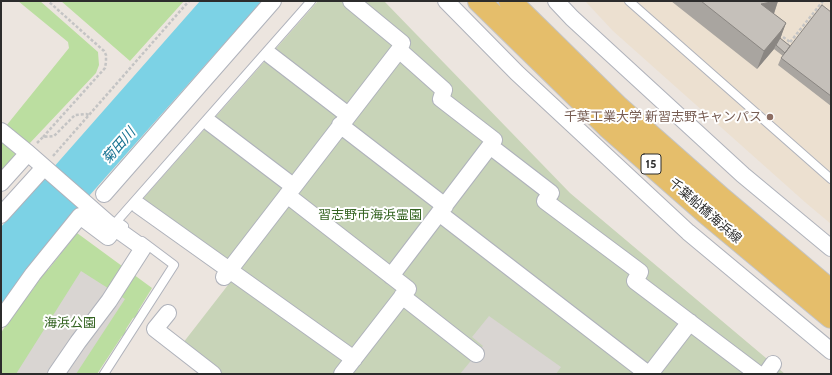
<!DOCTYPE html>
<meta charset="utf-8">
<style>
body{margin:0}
#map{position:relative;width:832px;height:375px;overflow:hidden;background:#ece5df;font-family:Cabin,sans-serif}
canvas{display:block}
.frame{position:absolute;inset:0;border:2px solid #2c2c2c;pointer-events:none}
</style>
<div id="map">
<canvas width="832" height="375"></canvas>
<div class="frame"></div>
</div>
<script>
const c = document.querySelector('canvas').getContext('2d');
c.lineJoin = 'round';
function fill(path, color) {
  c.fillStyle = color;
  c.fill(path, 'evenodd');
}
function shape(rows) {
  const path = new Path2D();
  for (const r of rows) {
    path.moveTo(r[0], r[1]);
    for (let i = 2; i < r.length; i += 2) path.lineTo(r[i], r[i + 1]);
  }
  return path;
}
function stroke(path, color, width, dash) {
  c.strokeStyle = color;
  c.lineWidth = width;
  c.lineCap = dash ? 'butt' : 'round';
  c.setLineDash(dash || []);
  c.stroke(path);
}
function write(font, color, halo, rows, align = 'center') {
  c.font = font + ' Cabin,"Noto Sans JP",sans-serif';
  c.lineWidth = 4;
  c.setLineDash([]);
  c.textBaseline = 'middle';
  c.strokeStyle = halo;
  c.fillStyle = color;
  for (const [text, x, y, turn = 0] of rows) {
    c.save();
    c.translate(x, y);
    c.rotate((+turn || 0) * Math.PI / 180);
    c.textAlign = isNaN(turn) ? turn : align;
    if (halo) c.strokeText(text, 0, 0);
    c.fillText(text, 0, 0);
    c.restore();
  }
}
fill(shape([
 [585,1,831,1,831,224,806,203,613,31]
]), '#ece0d0');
fill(shape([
 [18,1,40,1,98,52,99,65,96,73,29,144,6,126,69,48,68,42],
 [61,1,184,1,130,61],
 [1,135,23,153,1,179],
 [77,233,152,288,138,311,137,317,133,318,126,329,125,335,122,336,97,374,1,374,1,333,12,315,34,288,36,278,42,268,48,270]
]), '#bbdea0');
fill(shape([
 [318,1,384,1,570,193,785,374,206,374,183,343,228,285,224,277,133,210]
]), '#c8d4b8');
fill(shape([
 [81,271,125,299,76,374,16,374],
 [489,316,561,367,556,374,460,374,483,346,472,337]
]), '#d9d5d2');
fill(shape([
 [200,1,262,1,73,214,21,277,1,305,1,227]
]), '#7cd2e5');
const lane = shape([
 [629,1,831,179],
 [124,226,117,221,311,1],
 [104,374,174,265,142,241]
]);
const street = shape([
 [351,1,402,43,399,50,444,90,441,99,494,140,490,146,551,193,545,201,640,272,635,281,758,374],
 [446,1,517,73,688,232,831,351],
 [556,1,572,18,743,175,831,248],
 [270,55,348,115],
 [210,123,293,186],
 [340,125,445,206],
 [1,131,28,153,108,223,143,248,109,301,78,342,56,374],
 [1,183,28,153],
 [104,194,273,1],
 [287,195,408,289,342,374],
 [138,205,354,359],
 [439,213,648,374],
 [1,215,39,173],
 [391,276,490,146],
 [224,277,399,50],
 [402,296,476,354],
 [168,313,155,329,213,374],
 [1,319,33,274,80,216,108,237,115,228],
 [650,374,690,322],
 [766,374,773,364]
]);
const primary = shape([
 [479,1,608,127,705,212,831,317],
 [510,1,618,107,722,199,831,291]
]);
stroke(lane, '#afb2bb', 10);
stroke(street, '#afb2bb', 18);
stroke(primary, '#c4c4c4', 24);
stroke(shape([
 [779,34,790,42],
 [787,46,823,1],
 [43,137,105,68,106,62,106,55,104,51,48,1],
 [37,143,43,137,54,136,75,115,86,114,89,115],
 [53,156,189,1]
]), '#c4c4c4', 2.5, [3, 2]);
stroke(lane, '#fff', 8);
stroke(street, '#fff', 16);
stroke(primary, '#e5be6b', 22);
fill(shape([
 [671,1,778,1,774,14,786,23,780,38,790,46,831,12,831,106,778,65,781,58,783,56,774,49,757,69]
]), '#a9a5a0');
fill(shape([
 [776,1,778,1,772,19,761,4],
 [786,23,779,42,776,45,774,49,757,69,764,51]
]), '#8a8682');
const building = shape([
 [701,1,776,1,761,4,786,23,781,31,764,51,701,1],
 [822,5,831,12,831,96,781,58,822,5],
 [780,38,790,46,785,53,776,45,780,38]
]);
fill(building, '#c5c0ba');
stroke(building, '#8a8682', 1);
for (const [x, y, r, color] of [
 [770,117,4,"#8d6e63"]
]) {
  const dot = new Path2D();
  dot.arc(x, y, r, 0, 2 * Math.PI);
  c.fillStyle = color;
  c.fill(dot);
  stroke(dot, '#fff', 1.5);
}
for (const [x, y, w] of [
 [651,164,20]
]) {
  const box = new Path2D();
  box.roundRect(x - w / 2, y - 10, w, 20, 3);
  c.fillStyle = '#fff';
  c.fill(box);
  stroke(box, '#2c2c2c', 1);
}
write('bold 12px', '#2c2c2c', null, [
 ["15",651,164]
]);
write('13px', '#785e54', '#fff', [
 ["千葉工業大学 新習志野キャンパス",762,117]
], 'right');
write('13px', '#2c2c2c', '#fff', [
 ["千葉船橋海浜線",705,211,41]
]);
write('13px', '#346321', '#fff', [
 ["習志野市海浜霊園",370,215],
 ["海浜公園",70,323]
]);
write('italic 14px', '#197392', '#fff', [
 ["菊田川",119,146,-49]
]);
</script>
